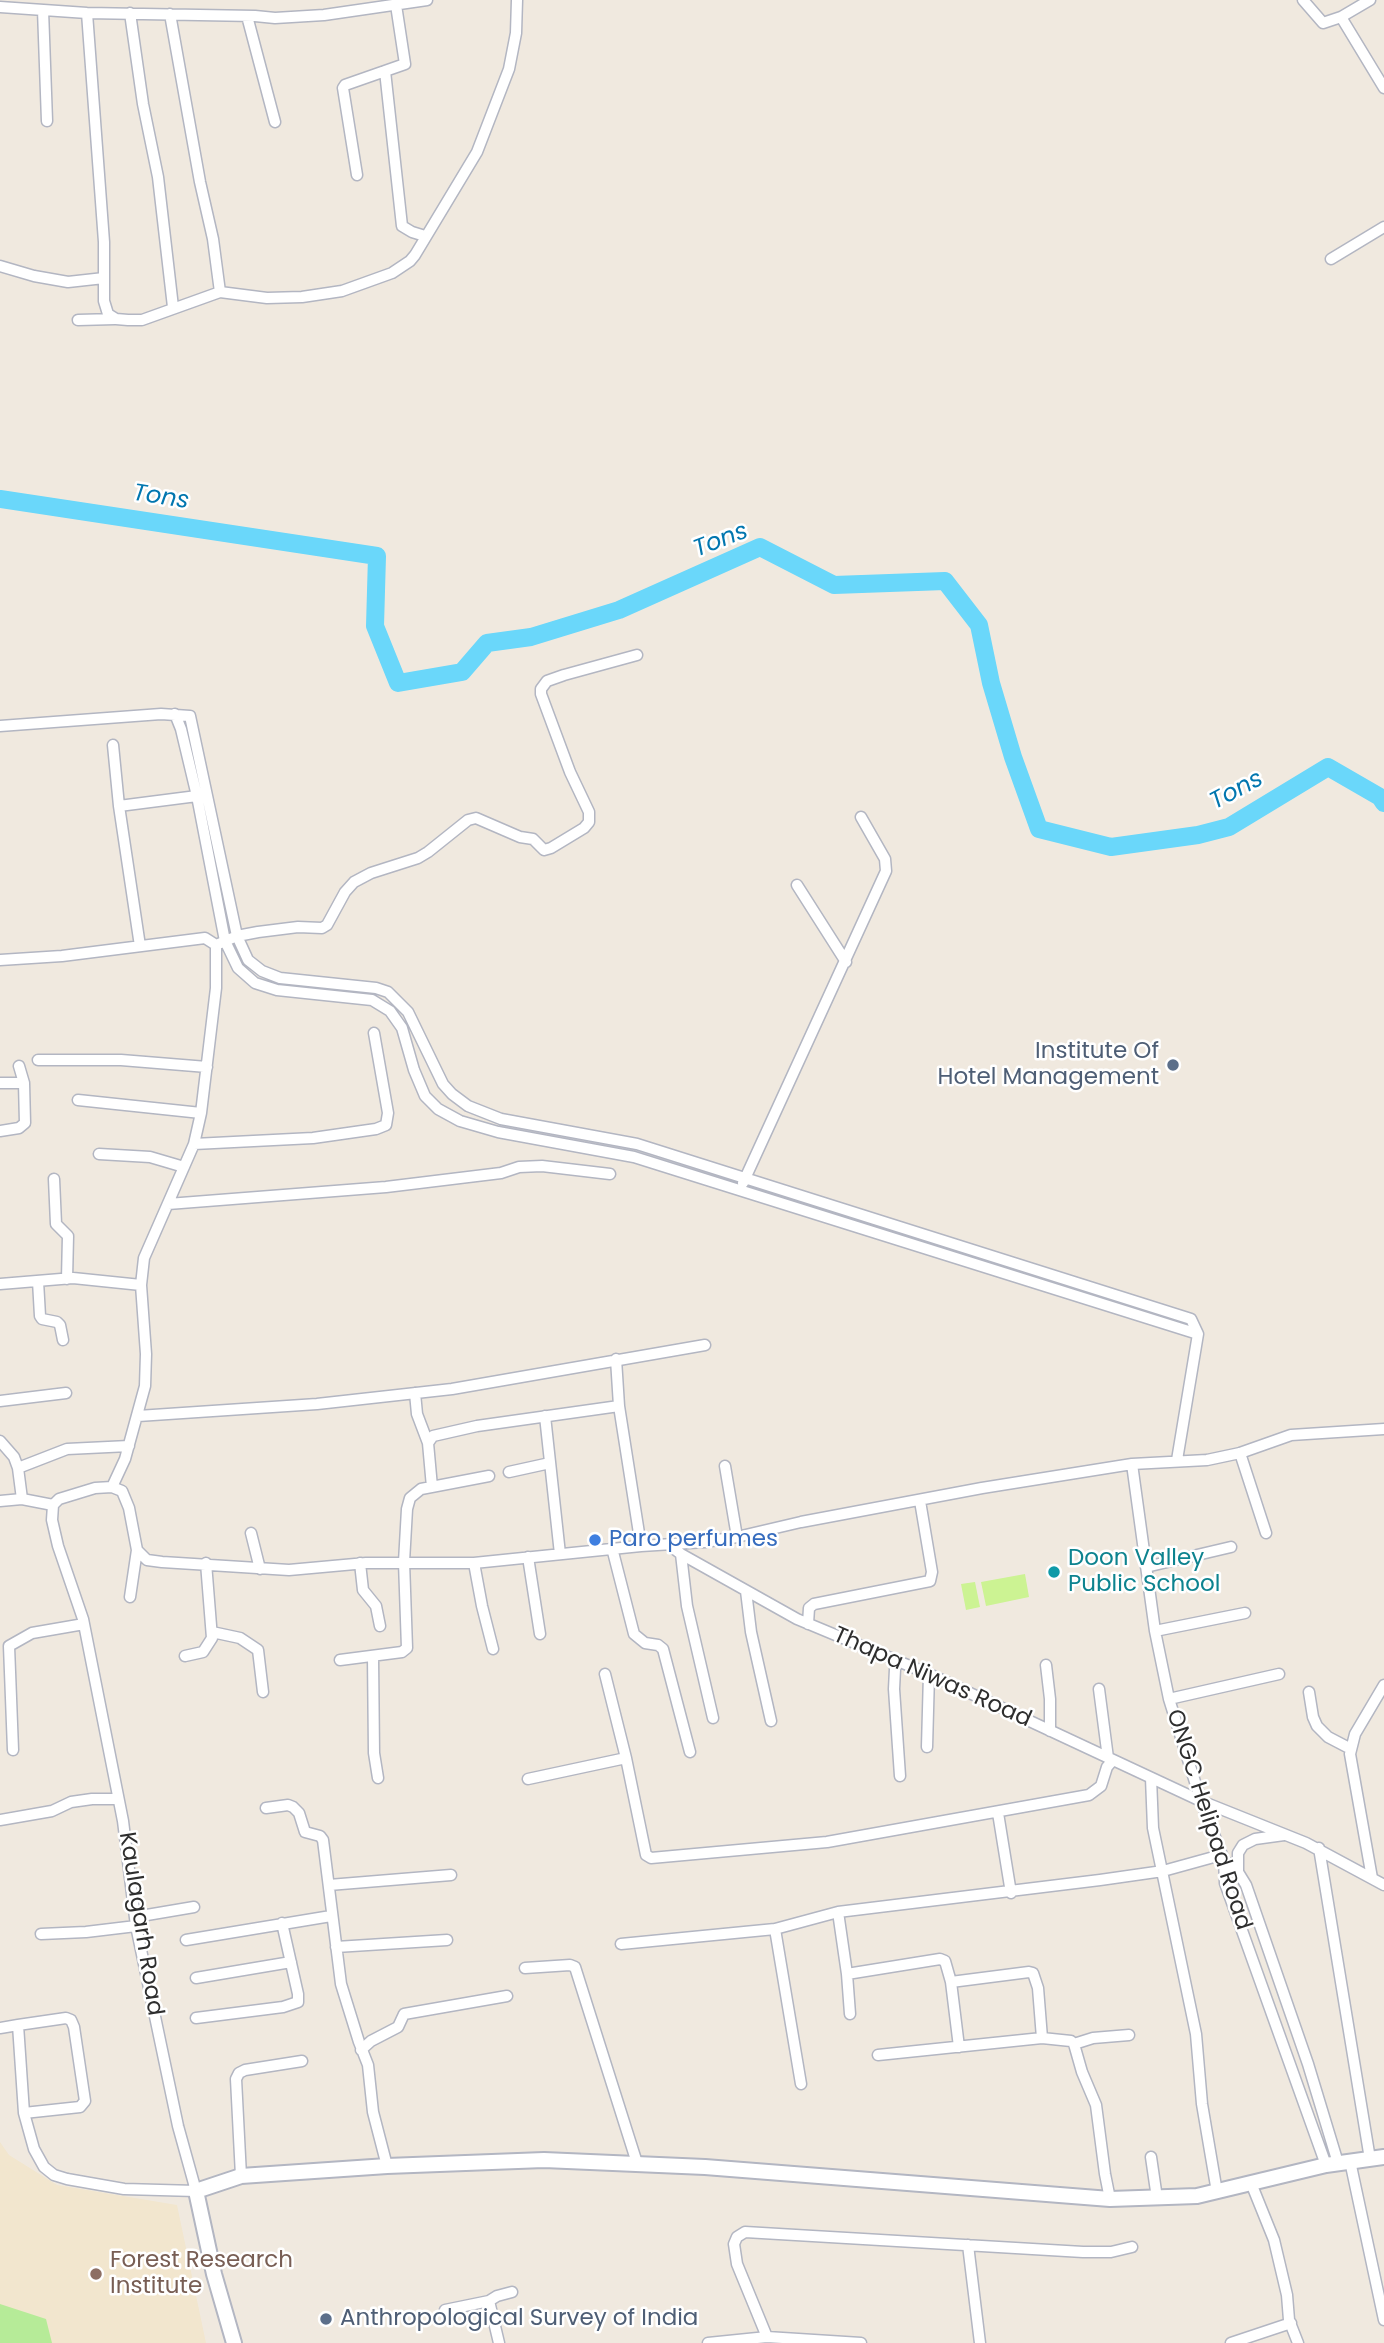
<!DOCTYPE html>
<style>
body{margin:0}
canvas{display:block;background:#f0e9df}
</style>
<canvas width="1384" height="2343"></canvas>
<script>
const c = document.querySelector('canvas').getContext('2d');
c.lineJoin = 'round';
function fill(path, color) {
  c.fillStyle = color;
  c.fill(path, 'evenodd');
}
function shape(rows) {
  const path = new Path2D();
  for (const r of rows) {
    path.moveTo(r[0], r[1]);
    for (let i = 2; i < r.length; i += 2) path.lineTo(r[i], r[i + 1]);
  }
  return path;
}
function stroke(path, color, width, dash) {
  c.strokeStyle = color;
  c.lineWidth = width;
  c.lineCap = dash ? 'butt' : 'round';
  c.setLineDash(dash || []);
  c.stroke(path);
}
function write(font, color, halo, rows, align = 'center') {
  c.font = font + ' Poppins,sans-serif';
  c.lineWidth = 5;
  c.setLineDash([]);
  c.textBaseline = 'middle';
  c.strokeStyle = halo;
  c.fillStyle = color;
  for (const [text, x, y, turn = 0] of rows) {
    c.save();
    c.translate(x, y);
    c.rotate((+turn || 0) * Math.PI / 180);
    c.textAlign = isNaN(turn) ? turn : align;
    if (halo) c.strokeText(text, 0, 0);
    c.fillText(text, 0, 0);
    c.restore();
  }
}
fill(shape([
 [0,2142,9,2155,57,2185,177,2205,206,2343,0,2343]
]), '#f2e6ce');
fill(shape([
 [0,2304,46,2319,52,2343,0,2343]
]), '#b6eb98');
fill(shape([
 [1025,1574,1029,1597,986,1606,981,1582],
 [975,1582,980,1607,966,1610,961,1584]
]), '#ccf393');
stroke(shape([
 [0,499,377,556,375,626,398,683,462,672,487,643,531,637,619,610,760,547,834,585,945,581,979,625,991,683,1013,757,1039,829,1111,847,1198,835,1229,827,1328,767,1380,797,1384,803]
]), '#6ad7fa', 18);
const street = shape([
 [1303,0,1323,23,1341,17,1370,0],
 [0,7,87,13,255,16,275,18,324,15,427,0],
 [43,10,47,121],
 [87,13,104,242,104,278],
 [130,13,143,104,158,177,173,307],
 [170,14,200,182,213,239,220,292],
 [247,16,275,122],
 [1341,17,1384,88],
 [385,71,402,226,412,232,425,236],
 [357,175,343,88,345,85,405,64,396,5],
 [1331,259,1384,227],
 [0,266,34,276,68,282,104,278,104,301,108,314,116,319,128,320,142,320,220,292,267,298,302,297,342,291,392,273,410,261,415,255,477,152,509,69,516,33,517,0],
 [78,320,115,319],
 [175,714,181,729,197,796,225,941,238,968,255,983,277,990,372,1000,390,1011,402,1028,414,1070,425,1096,438,1109,460,1121,498,1132,634,1157,1198,1334],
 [0,726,161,714,190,716,237,936,248,960,262,971,280,978,376,988,388,992,408,1012,443,1084,452,1094,468,1106,501,1119,637,1144,1191,1319,1198,1334,1177,1460],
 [113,745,119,806,140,946],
 [119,806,197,796],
 [797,885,846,962],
 [0,960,62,956,205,938,216,945],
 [38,1060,121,1060,207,1067],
 [0,1083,24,1083],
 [78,1100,201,1113],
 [0,1131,19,1128,25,1123,24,1083,19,1066],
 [194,1144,313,1138,376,1129,386,1125,388,1113,374,1033],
 [99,1154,150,1157,184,1167],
 [54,1179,56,1224,68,1236,67,1279],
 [743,1183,886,871,885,859,861,817],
 [168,1204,386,1187,501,1173,519,1167,542,1166,610,1174],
 [38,1281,40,1316,42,1319,57,1322,60,1325,63,1340],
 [0,1284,73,1278,141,1285],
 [616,1359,619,1406,641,1546],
 [415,1393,417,1414,428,1443],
 [0,1401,66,1393],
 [138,1416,317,1404,452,1389,705,1345],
 [545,1416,560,1554],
 [0,1441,14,1457,18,1468,22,1499],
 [1240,1453,1266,1533],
 [1132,1464,1155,1631,1169,1699,1201,1801,1224,1860,1225,1883,1326,2165],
 [725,1466,737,1537],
 [18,1468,67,1449,129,1446],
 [509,1472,550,1463],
 [112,1487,125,1459,145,1386,146,1354,141,1285,144,1258,194,1144,201,1113,216,988,216,945,237,936,258,932,298,927,322,928,327,925,345,892,354,882,371,873,418,858,428,852,468,820,476,818,520,837,533,839,544,850,551,848,584,828,589,822,589,812,570,772,541,694,541,689,547,681,564,675,637,655],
 [432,1487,428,1443,433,1436,477,1426,619,1406],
 [0,1501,22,1499,53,1505,59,1499,95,1488,112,1487,122,1491,129,1508,137,1550,130,1597],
 [251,1533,260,1569],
 [669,1545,681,1554,797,1619,929,1674,1201,1801,1306,1843,1384,1885],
 [612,1548,634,1634,645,1643,658,1645,663,1649,690,1752],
 [137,1550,147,1560,162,1562,289,1570,366,1563,474,1563,641,1546,705,1542,737,1537,801,1522,982,1488,1132,1464,1207,1460,1240,1453,1291,1435,1384,1429],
 [681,1554,687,1606,713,1718],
 [528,1557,540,1634],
 [360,1563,363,1590,376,1606,380,1626],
 [474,1563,482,1606,493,1649],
 [1146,1567,1231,1547],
 [746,1591,751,1632,771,1721],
 [808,1624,809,1608,814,1604,930,1581,932,1572,920,1501],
 [1155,1631,1245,1613],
 [212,1632,240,1638,258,1650,263,1692],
 [185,1656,203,1652,212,1638,206,1563],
 [373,1657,374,1753,378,1778],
 [340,1660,402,1652,407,1648,404,1562,407,1509,410,1498,421,1489,489,1476],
 [898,1660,895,1669,894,1689,900,1776],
 [1046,1665,1050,1699,1050,1731],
 [605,1674,626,1758,646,1855,651,1858,827,1842,1089,1795,1101,1786,1107,1767,1113,1760],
 [1099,1689,1108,1758],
 [1309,1692,1313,1717,1317,1726,1328,1737,1351,1749],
 [1169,1699,1279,1674],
 [927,1747,929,1674],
 [13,1750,9,1646,32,1633,84,1624],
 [1151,1778,1153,1828,1196,2034,1202,2104,1217,2192],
 [528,1779,626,1758],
 [266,1808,288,1805,293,1807,299,1813,305,1832,320,1836,323,1840,341,1984,359,2042,368,2065,373,2112,387,2166],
 [998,1813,1011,1893],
 [0,1820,52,1811,71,1802,92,1799,118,1799],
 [1319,1848,1370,2159],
 [1224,1860,1238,1872,1246,1885,1308,2064,1338,2163],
 [1238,1872,1238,1853,1243,1845,1255,1839,1284,1835],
 [1372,1878,1350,1754,1355,1734,1384,1685],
 [329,1885,451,1875],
 [838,1912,847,1974,850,2014],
 [135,1917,194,1907],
 [775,1929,801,2084],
 [41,1934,86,1932,136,1926],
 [186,1940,331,1916],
 [621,1944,775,1929,838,1912,1100,1880,1163,1871,1221,1855],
 [336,1947,447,1940],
 [525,1968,570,1965,575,1967,637,2163],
 [847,1974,940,1959,945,1961,951,1982,959,2047],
 [196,1978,291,1962],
 [951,1982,1029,1972,1033,1973,1038,1988,1042,2038],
 [196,2018,283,2007,298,2002,298,1994,282,1923],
 [18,2025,66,2018,71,2020,74,2027,85,2101,80,2107,24,2113],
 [0,2028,18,2025,24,2113,34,2149,44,2167,54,2175,67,2179,124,2189,196,2191,178,2126,136,1926,123,1821,83,1619,58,1546,52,1520,53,1505],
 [1074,2044,1093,2038,1129,2035],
 [361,2050,371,2041,398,2027,404,2014,507,1996],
 [878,2055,1042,2038,1071,2041,1074,2044,1082,2072,1096,2105,1105,2174,1110,2199],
 [1151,2157,1157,2198],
 [1350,2161,1384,2320],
 [241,2176,236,2079,239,2073,245,2070,302,2061],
 [1251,2183,1274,2240,1287,2295,1289,2320,1298,2343],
 [968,2245,980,2343],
 [489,2301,499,2343],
 [445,2310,489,2301,497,2296,512,2292],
 [767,2337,737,2264,734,2244,737,2237,745,2232,1083,2252,1111,2252,1132,2247],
 [708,2343,767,2337,861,2343],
 [1231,2343,1291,2323]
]);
const secondary = shape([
 [234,2343,214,2274,196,2191,241,2176,387,2166,544,2160,705,2167,1110,2199,1197,2196,1326,2165,1384,2157]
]);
stroke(street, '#b3b6c2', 13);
stroke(secondary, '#b3b6c2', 18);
stroke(street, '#fff', 10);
stroke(secondary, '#fff', 14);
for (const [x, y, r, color] of [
 [1173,1065,7,"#5c6f8a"],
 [595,1540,7,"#3f7fe0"],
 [1054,1572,7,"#0f9aa8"],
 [96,2274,7,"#8d6e63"],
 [326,2319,7,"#5c6f8a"]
]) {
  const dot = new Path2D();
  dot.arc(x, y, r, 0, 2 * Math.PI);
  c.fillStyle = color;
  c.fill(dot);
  stroke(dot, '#fff', 2.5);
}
write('23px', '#4e5e75', '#fff', [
 ["Institute Of",1159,1052],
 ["Hotel Management",1159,1078],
 ["Anthropological Survey of India",340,2319,"left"]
], 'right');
write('23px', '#366cbe', '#fff', [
 ["Paro perfumes",609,1540]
], 'left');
write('23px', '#0d838f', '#fff', [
 ["Doon Valley",1068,1559],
 ["Public School",1068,1585]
], 'left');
write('23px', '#2e2e2e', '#fff', [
 ["Thapa Niwas Road",932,1678,24],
 ["ONGC Helipad Road",1208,1820,72],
 ["Kaulagarh Road",140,1924,81]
]);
write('23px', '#785e54', '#fff', [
 ["Forest Research",110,2261],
 ["Institute",110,2287]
], 'left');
write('italic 24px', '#0176af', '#fff', [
 ["Tons",161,498,9],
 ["Tons",721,541,-21],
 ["Tons",1237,791,-28]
]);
</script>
